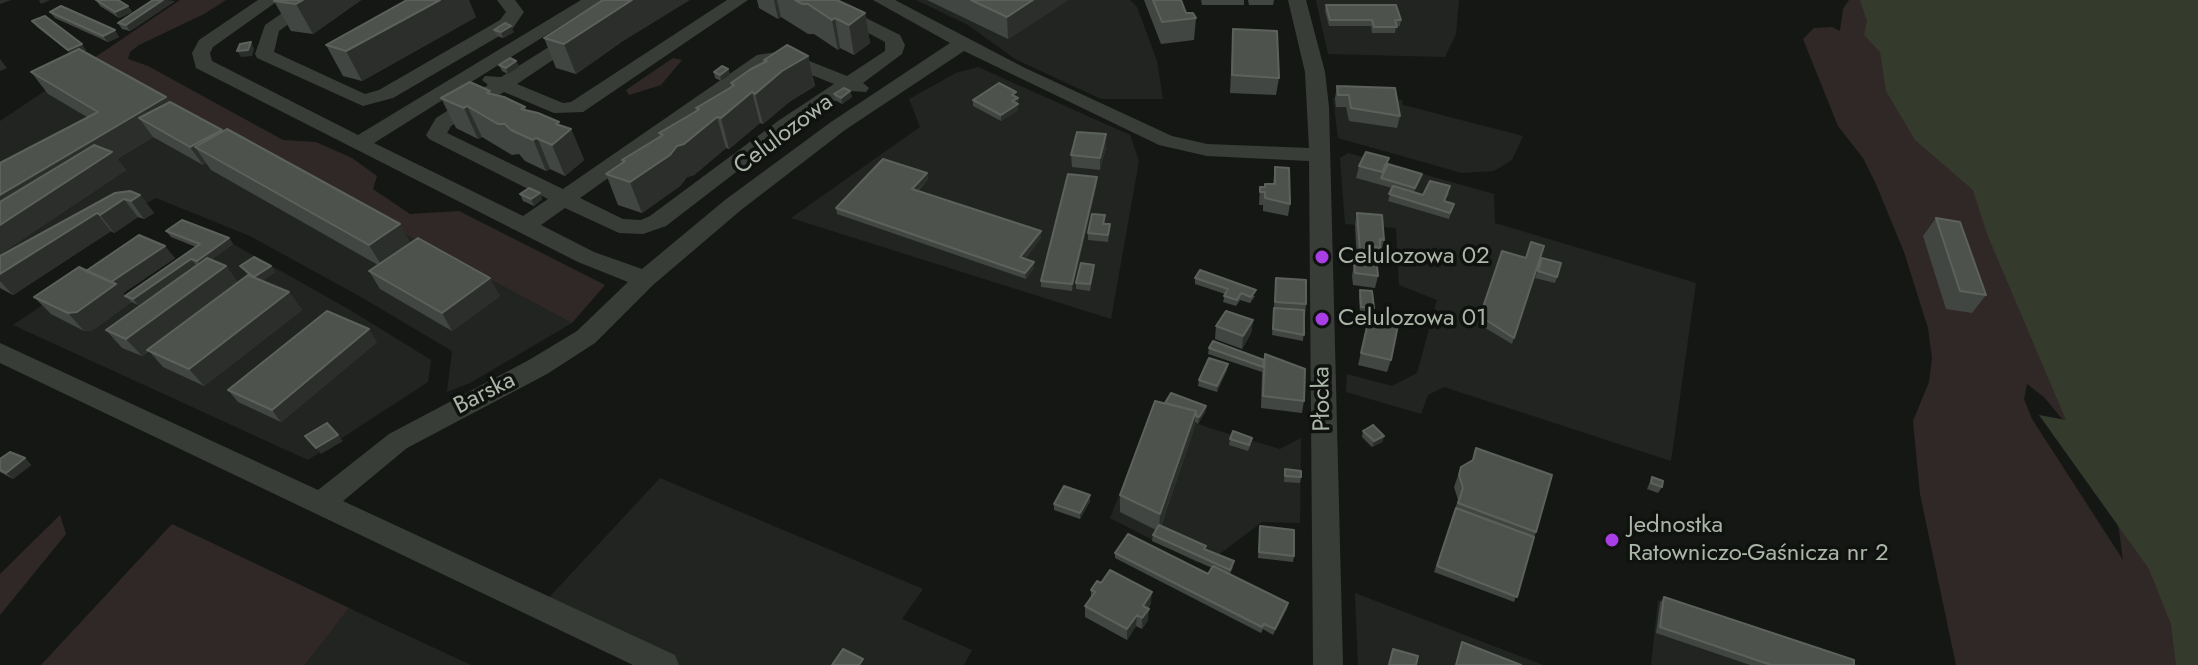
<!DOCTYPE html>
<meta charset="utf-8">
<style>
body{margin:0}
canvas{display:block;background:#151715}
</style>
<canvas width="2198" height="665"></canvas>
<script>
const c = document.querySelector('canvas').getContext('2d');
c.lineJoin = 'round';
function fill(path, color) {
  c.fillStyle = color;
  c.fill(path, 'evenodd');
}
function shape(rows) {
  const path = new Path2D();
  for (const r of rows) {
    path.moveTo(r[0], r[1]);
    for (let i = 2; i < r.length; i += 2) path.lineTo(r[i], r[i + 1]);
  }
  return path;
}
function stroke(path, color, width, dash) {
  c.strokeStyle = color;
  c.lineWidth = width;
  c.lineCap = dash ? 'butt' : 'round';
  c.setLineDash(dash || []);
  c.stroke(path);
}
function write(font, color, halo, rows, align = 'center') {
  c.font = font + ' Jost,sans-serif';
  c.lineWidth = 7;
  c.setLineDash([]);
  c.textBaseline = 'middle';
  c.strokeStyle = halo;
  c.fillStyle = color;
  for (const [text, x, y, turn = 0] of rows) {
    c.save();
    c.translate(x, y);
    c.rotate((+turn || 0) * Math.PI / 180);
    c.textAlign = isNaN(turn) ? turn : align;
    if (halo) c.strokeText(text, 0, 0);
    c.fillText(text, 0, 0);
    c.restore();
  }
}
fill(shape([
 [916,0,1130,0,1137,7,1157,61,1163,99,1101,99,1015,59,968,25],
 [1316,0,1459,0,1456,34,1445,57,1328,54],
 [85,64,572,323,470,383,447,392,452,351,361,297,250,236,156,198,0,282,0,121],
 [978,67,1130,135,1139,161,1111,319,791,218,920,127,909,99,956,73],
 [1333,98,1402,100,1403,105,1523,136,1512,160,1494,171,1462,173,1338,138],
 [1348,153,1494,194,1495,223,1696,283,1671,461,1444,387,1428,395,1421,414,1346,392,1347,374,1392,386,1417,373,1437,300,1399,285,1396,228,1345,224,1340,158],
 [233,244,350,310,431,360,428,382,308,460,13,325,80,280,149,247,175,258,119,296,138,305,196,265,202,267],
 [1155,406,1209,428,1280,449,1301,438,1300,523,1262,522,1213,559,1203,555,1198,563,1110,518],
 [660,478,923,589,902,619,972,650,964,665,675,665,544,603],
 [1355,593,1543,665,1358,665],
 [1658,600,1859,665,1651,665],
 [349,608,402,633,471,665,305,665]
]), '#212421');
fill(shape([
 [180,0,226,0,204,14,139,45,130,52,128,59,148,66,283,140,316,142,352,158,377,176,373,189,410,214,459,211,605,285,572,323,85,64],
 [1849,0,2198,0,2198,665,1956,665,1920,494,1913,421,1929,382,1932,358,1928,328,1904,252,1876,184,1863,158,1838,126,1803,39,1814,28,1832,27,1840,31,1843,9],
 [2027,384,2044,397,2086,448,2104,479,2119,530,2123,560,2032,419,2024,399],
 [673,58,682,60,661,85,629,95,626,90],
 [60,515,66,534,0,615,0,574],
 [172,524,349,608,305,665,41,665]
]), '#302827');
fill(shape([
 [1860,0,2198,0,2198,665,2176,665,2171,624,2149,569,2039,415,2066,420,1987,234,1973,190,1915,140,1886,91,1880,52,1864,35,1867,21]
]), '#343a2c');
fill(shape([
 [258,0,279,0,213,47,210,53,212,61,358,135,581,0,602,0,374,143,523,216,548,199,429,139,426,135,436,118,488,85,482,80,485,76,501,77,571,33,585,33,587,37,517,84,563,103,571,102,727,0,748,0,583,112,554,113,504,92,451,126,447,133,563,189,757,55,784,51,847,76,885,51,885,42,807,0,830,0,900,35,905,45,902,54,863,83,869,88,866,92,850,91,792,129,666,226,643,234,619,233,565,208,541,225,594,252,642,269,725,200,831,122,950,43,873,0,895,0,1025,68,1172,136,1207,144,1309,148,1305,72,1288,0,1306,0,1325,72,1329,107,1343,665,1313,665,1309,161,1207,156,1159,145,964,51,845,130,741,210,653,285,595,343,547,374,407,448,343,501,675,655,679,665,633,665,0,363,0,343,318,490,389,434,529,360,577,331,628,282,578,262,196,68,192,53,199,40,258,0],
 [782,63,834,84,778,121,650,216,641,220,623,219,580,198,769,64,782,63],
 [301,0,322,0,279,31,274,52,365,94,379,90,500,20,506,12,497,0,515,0,524,12,513,28,393,98,363,106,257,58,255,54,265,25,301,0]
]), '#393d38');
fill(shape([
 [96,0,128,6,132,12,119,18,100,6],
 [153,0,175,1,130,31,122,29,118,23],
 [276,0,361,0,313,34,291,31,274,1],
 [757,0,837,0,865,13,870,43,854,55,840,48,838,50,814,34,808,34,781,17,778,19,759,8],
 [927,0,1068,0,1008,39],
 [1144,0,1181,0,1186,13,1196,18,1194,40,1161,44],
 [1201,0,1244,0,1244,5,1202,5],
 [1248,0,1274,0,1273,5,1249,5],
 [1326,5,1401,20,1400,26,1396,26,1395,33,1372,33,1371,26,1329,26,1325,11],
 [50,12,119,37,108,42,55,18],
 [476,17,362,81,343,76,326,45],
 [32,21,86,50,83,52,166,97,170,102,223,131,500,296,452,331,380,289,369,271,378,265,211,170,206,163,203,165,153,137,117,159,126,170,0,254,0,163,87,117,48,94,31,72,70,53,37,27],
 [1233,29,1279,78,1276,95,1230,93],
 [494,30,514,32,503,38,497,36],
 [544,38,620,43,576,74,556,68],
 [808,56,815,86,789,102,763,124,760,123,729,149,726,148,694,175,687,177,680,186,642,213,618,205,606,174,623,163,622,160,660,136,659,133,697,111,696,108,732,86,731,83,765,63,764,60],
 [516,61,519,67,508,74,502,71,499,65],
 [728,69,730,75,721,81,715,78,714,72],
 [1337,86,1400,116,1397,128,1349,121,1346,107,1336,107,1335,98],
 [490,91,492,95,561,126,571,129,584,160,565,176,550,169,546,171,525,161,519,154,512,155,482,137,478,139,456,128,441,98],
 [850,91,852,97,842,104,835,100,834,94],
 [1017,97,1018,110,1001,121,973,106,973,100],
 [1106,147,1100,170,1072,167,1071,155],
 [1388,164,1420,180,1414,192,1423,195,1449,193,1445,201,1452,210,1449,219,1388,201,1392,188,1356,178,1359,166],
 [1275,167,1290,204,1288,216,1263,211,1263,205,1259,205,1260,187,1264,187,1273,184],
 [927,173,928,179,918,191,1041,231,1041,238,1025,259,1034,262,1034,268,1026,279,837,214,836,208],
 [1097,183,1072,291,1041,287,1041,281],
 [115,193,140,195,154,213,144,219,138,217,114,233,111,231,13,295,0,288,0,256],
 [540,193,542,199,534,206,523,201,520,194],
 [1357,213,1384,240,1381,252,1379,252,1376,260,1378,276,1375,288,1353,285,1352,276,1354,264,1357,264,1355,225],
 [1936,218,1986,295,1972,313,1946,309,1923,236],
 [1105,221,1104,224,1110,224,1108,242,1088,240,1088,233],
 [166,231,229,238,233,244,211,260,226,266,238,283,248,275,240,266,271,266,275,272,262,281,289,292,302,310,204,386,163,367,149,351,142,356,122,348,106,330,197,265,138,305,131,302,125,296,196,247,171,237],
 [1544,246,1512,344,1477,323,1502,251,1525,258],
 [175,258,123,293,131,302,93,330,84,331,51,314,34,297,86,271],
 [1542,258,1557,277,1555,283,1535,278],
 [1094,265,1094,271,1090,291,1076,289,1076,283],
 [1195,278,1255,296,1250,303,1240,300,1236,306,1223,302,1225,294,1195,284],
 [1276,278,1306,304,1303,341,1272,335],
 [1360,290,1374,308,1372,314,1391,360,1387,372,1358,365,1370,314,1360,314,1359,296],
 [1253,320,1251,333,1242,349,1215,339,1216,326],
 [377,342,281,422,238,402,228,390],
 [1209,348,1264,360,1304,401,1302,413,1261,408,1262,372,1208,354],
 [1228,364,1227,370,1217,392,1198,386,1199,380],
 [1165,403,1206,406,1205,412,1198,424,1195,422,1194,429,1161,526,1233,567,1230,574,1288,603,1287,609,1273,635,1263,629,1261,633,1115,558,1115,553,1208,574,1212,568,1152,541,1153,535,1156,530,1120,512,1120,495],
 [1363,431,1384,436,1382,442,1372,447,1362,437],
 [1230,439,1251,444,1248,451,1229,445],
 [25,458,31,465,13,479,0,472,0,459],
 [1461,467,1536,532,1514,602,1434,572,1458,500,1454,487],
 [1285,469,1301,477,1300,483,1284,482],
 [1652,477,1662,487,1658,493,1647,489],
 [1090,495,1090,501,1080,519,1054,510,1054,504],
 [1260,526,1294,556,1293,562,1258,558],
 [1091,590,1151,603,1148,609,1148,620,1142,629,1136,626,1127,640,1085,617,1085,606,1091,597],
 [1664,597,1854,665,1750,665,1656,633,1660,603]
]), '#424642');
fill(shape([
 [0,0,11,0,0,4],
 [39,0,50,0,41,4],
 [163,0,175,1,130,31,126,25],
 [303,0,361,0,313,34,296,4],
 [440,0,469,0,476,17,362,81,346,51],
 [632,0,690,0,620,43,576,74,564,44],
 [774,0,777,0,781,17,778,19],
 [1033,0,1055,0,1055,9,1008,39,1007,17],
 [1055,0,1068,0,1055,9],
 [128,6,132,12,119,18,115,12],
 [865,13,870,43,854,55,849,25],
 [835,18,840,48,838,50,832,20],
 [511,26,514,32,503,38,501,32],
 [115,30,119,37,108,42,103,36],
 [251,42,254,49,252,56,241,57,237,51],
 [82,44,86,50,73,56,68,50],
 [808,56,815,86,789,102,763,124,755,94,782,71],
 [0,59,7,68,0,71],
 [516,61,519,67,508,74,506,68],
 [728,69,730,75,721,81,720,75],
 [850,91,852,97,842,104,841,98],
 [752,92,760,123,729,149,721,118],
 [166,97,182,119,139,118,153,137,117,159,126,170,0,254,0,195],
 [1018,98,1018,110,1001,121,1001,115,1012,101],
 [467,106,482,137,478,139,464,108],
 [525,107,550,169,546,171,521,109],
 [717,117,726,148,694,175,687,177,680,186,642,213,630,182],
 [559,122,564,135,571,129,584,160,565,176,552,145,556,124],
 [222,130,234,148,195,147,206,163,203,165,190,147],
 [1106,134,1106,147,1100,170,1100,158],
 [927,173,928,179,913,195,912,189],
 [1097,177,1097,183,1072,291,1072,284],
 [540,193,542,199,534,206,531,199],
 [140,195,154,213,144,219,131,201],
 [124,199,138,217,114,233,100,215],
 [97,213,111,231,13,295,0,281,0,274],
 [400,224,413,247,383,268,369,245],
 [1041,231,1041,238,1021,264,1020,257],
 [229,238,233,244,202,267,197,261],
 [165,246,175,258,123,293,131,302,93,330,84,331,68,313,108,284],
 [191,259,196,265,138,305,133,299],
 [1034,262,1034,268,1026,279,1025,273],
 [226,266,239,284,142,356,126,339],
 [271,266,275,272,259,283,254,277],
 [490,278,500,296,452,331,442,313],
 [289,292,302,310,204,386,189,369],
 [1253,320,1251,333,1242,349,1243,336],
 [369,329,377,342,281,422,272,410],
 [1228,364,1227,370,1217,392,1217,386],
 [1206,406,1205,412,1198,424,1199,417],
 [1196,411,1194,429,1159,531,1160,514],
 [338,435,343,441,321,454,316,448],
 [1384,436,1382,442,1372,447,1374,441],
 [25,458,31,465,13,479,6,473],
 [1090,495,1090,501,1080,519,1080,513],
 [1152,592,1151,603,1142,617,1143,606],
 [1288,603,1287,609,1273,635,1275,629],
 [1149,609,1148,620,1142,629,1142,618],
 [1137,615,1136,626,1127,640,1127,629]
]), '#2b2e2b');
const building = shape([
 [96,0,118,0,128,6,115,12,96,0],
 [153,0,163,0,126,25,118,23,153,0],
 [276,0,303,0,296,4,274,1,276,0],
 [407,0,440,0,346,51,326,45,407,0],
 [603,0,632,0,564,44,544,38,603,0],
 [795,0,837,0,865,13,849,25,835,18,832,20,808,4,802,4,795,0],
 [971,0,1033,0,1007,17,971,0],
 [1153,0,1181,0,1186,13,1193,13,1196,18,1162,22,1153,0],
 [1326,5,1396,5,1401,20,1395,20,1397,27,1374,27,1372,20,1330,20,1326,5],
 [61,6,115,30,103,36,50,12,61,6],
 [45,16,82,44,68,50,32,21,45,16],
 [505,23,511,26,501,32,494,30,505,23],
 [1233,29,1277,31,1279,78,1232,75,1233,29],
 [251,42,248,50,237,51,240,44,251,42],
 [787,45,808,56,782,71,755,94,752,92,721,118,717,117,684,144,677,146,670,155,630,182,606,174,625,161,622,160,658,138,663,135,659,133,695,112,699,109,696,108,730,88,734,85,731,83,751,69,767,61,764,60,787,45],
 [79,49,166,97,0,195,0,163,98,112,31,72,79,49],
 [510,58,516,61,506,68,499,65,510,58],
 [722,66,728,69,720,75,714,72,722,66],
 [470,82,490,91,487,93,504,97,525,107,521,109,538,113,559,122,556,124,571,129,552,145,536,138,533,140,511,130,505,124,498,124,467,106,464,108,441,98,470,82],
 [999,83,1016,92,1012,95,1018,98,1012,101,1018,104,1001,115,973,100,999,83],
 [1337,86,1395,88,1400,116,1351,108,1349,95,1338,95,1337,86],
 [844,88,850,91,841,98,834,94,844,88],
 [170,102,222,130,190,147,139,118,170,102],
 [227,129,400,224,369,245,195,147,227,129],
 [1077,132,1106,134,1100,158,1071,155,1077,132],
 [94,145,112,152,0,225,0,202,94,145],
 [1366,152,1389,158,1382,172,1359,166,1366,152],
 [883,159,927,173,912,189,1041,231,1020,257,1034,262,1025,273,836,208,883,159],
 [1388,164,1422,174,1415,188,1381,178,1388,164],
 [1275,167,1289,168,1290,204,1265,198,1265,192,1260,192,1260,187,1265,187,1265,184,1275,184,1275,167],
 [1068,174,1097,177,1072,284,1041,281,1068,174],
 [1430,181,1450,186,1444,201,1454,204,1450,213,1389,194,1393,186,1423,195,1430,181],
 [529,188,540,193,531,199,520,194,529,188],
 [130,191,140,195,131,201,124,199,100,215,97,213,0,274,0,256,115,193,130,191],
 [1357,213,1382,215,1384,240,1380,239,1380,248,1375,247,1378,276,1355,273,1354,264,1361,264,1357,213],
 [1092,214,1105,215,1103,224,1110,224,1108,235,1088,233,1092,214],
 [1936,218,1960,222,1986,295,1960,291,1936,218],
 [182,220,229,238,197,261,191,259,133,299,125,296,200,244,166,231,182,220],
 [139,235,165,246,111,282,86,271,139,235],
 [418,238,490,278,442,313,369,271,418,238],
 [1531,242,1544,246,1514,338,1480,316,1502,251,1526,258,1531,242],
 [254,257,271,266,254,277,240,266,254,257],
 [207,258,226,266,126,339,106,330,207,258],
 [1542,258,1561,263,1557,277,1538,271,1542,258],
 [1081,263,1094,265,1090,284,1076,283,1081,263],
 [79,267,116,284,77,312,68,313,34,297,79,267],
 [1200,270,1256,290,1251,297,1241,293,1237,300,1224,296,1228,289,1195,278,1200,270],
 [248,275,289,292,189,369,147,350,248,275],
 [1276,278,1306,280,1306,304,1275,302,1276,278],
 [1360,290,1372,291,1374,308,1361,307,1360,290],
 [1274,308,1304,310,1304,335,1273,329,1274,308],
 [327,311,369,329,272,410,228,390,327,311],
 [1226,311,1253,320,1243,336,1216,326,1226,311],
 [1370,314,1399,320,1391,360,1361,353,1370,314],
 [1213,341,1264,360,1263,367,1209,348,1213,341],
 [1265,354,1305,369,1304,401,1263,396,1265,354],
 [1209,358,1228,364,1217,386,1199,380,1209,358],
 [1171,393,1206,406,1199,417,1196,416,1196,411,1165,403,1171,393],
 [1155,401,1196,411,1160,514,1120,495,1155,401],
 [327,423,338,435,316,448,305,436,327,423],
 [1373,425,1384,436,1374,441,1363,431,1373,425],
 [1233,431,1252,438,1249,445,1230,439,1233,431],
 [1476,448,1552,475,1536,532,1458,503,1463,488,1459,475,1461,467,1473,460,1476,448],
 [10,452,25,458,6,473,0,470,0,459,10,452],
 [1285,469,1301,471,1301,477,1285,476,1285,469],
 [1652,477,1663,481,1662,487,1651,483,1652,477],
 [1064,486,1090,495,1080,513,1054,504,1064,486],
 [1456,508,1534,537,1517,597,1437,566,1456,508],
 [1159,525,1206,546,1204,549,1234,561,1230,570,1153,535,1159,525],
 [1260,526,1294,530,1294,556,1259,552,1260,526],
 [1128,534,1208,574,1213,566,1288,603,1275,629,1264,624,1262,627,1115,553,1128,534],
 [1110,570,1152,592,1143,606,1149,609,1142,618,1137,615,1127,629,1085,606,1095,592,1091,590,1097,581,1101,583,1110,570],
 [1664,597,1854,660,1854,665,1771,665,1660,627,1664,597],
 [1462,642,1521,665,1456,665,1462,642],
 [843,649,863,659,859,665,832,665,843,649],
 [1393,649,1418,656,1416,665,1389,665,1393,649]
]);
fill(building, '#4d524d');
stroke(building, '#5c625b', 2);
for (const [x, y, r, color] of [
 [1322,257,8,"#aa3ee6"],
 [1322,319,8,"#aa3ee6"],
 [1612,540,8,"#aa3ee6"]
]) {
  const dot = new Path2D();
  dot.arc(x, y, r, 0, 2 * Math.PI);
  c.fillStyle = color;
  c.fill(dot);
  stroke(dot, '#101210', 3);
}
write('24px', '#acb6a8', '#101210', [
 ["Celulozowa",784,135,-37],
 ["Barska",485,394,-27],
 ["Płocka",1323,399,-91]
]);
write('24px', '#acb6a8', '#101210', [
 ["Celulozowa 02",1338,257],
 ["Celulozowa 01",1338,319],
 ["Jednostka",1628,526],
 ["Ratowniczo-Gaśnicza nr 2",1628,554]
], 'left');
</script>
